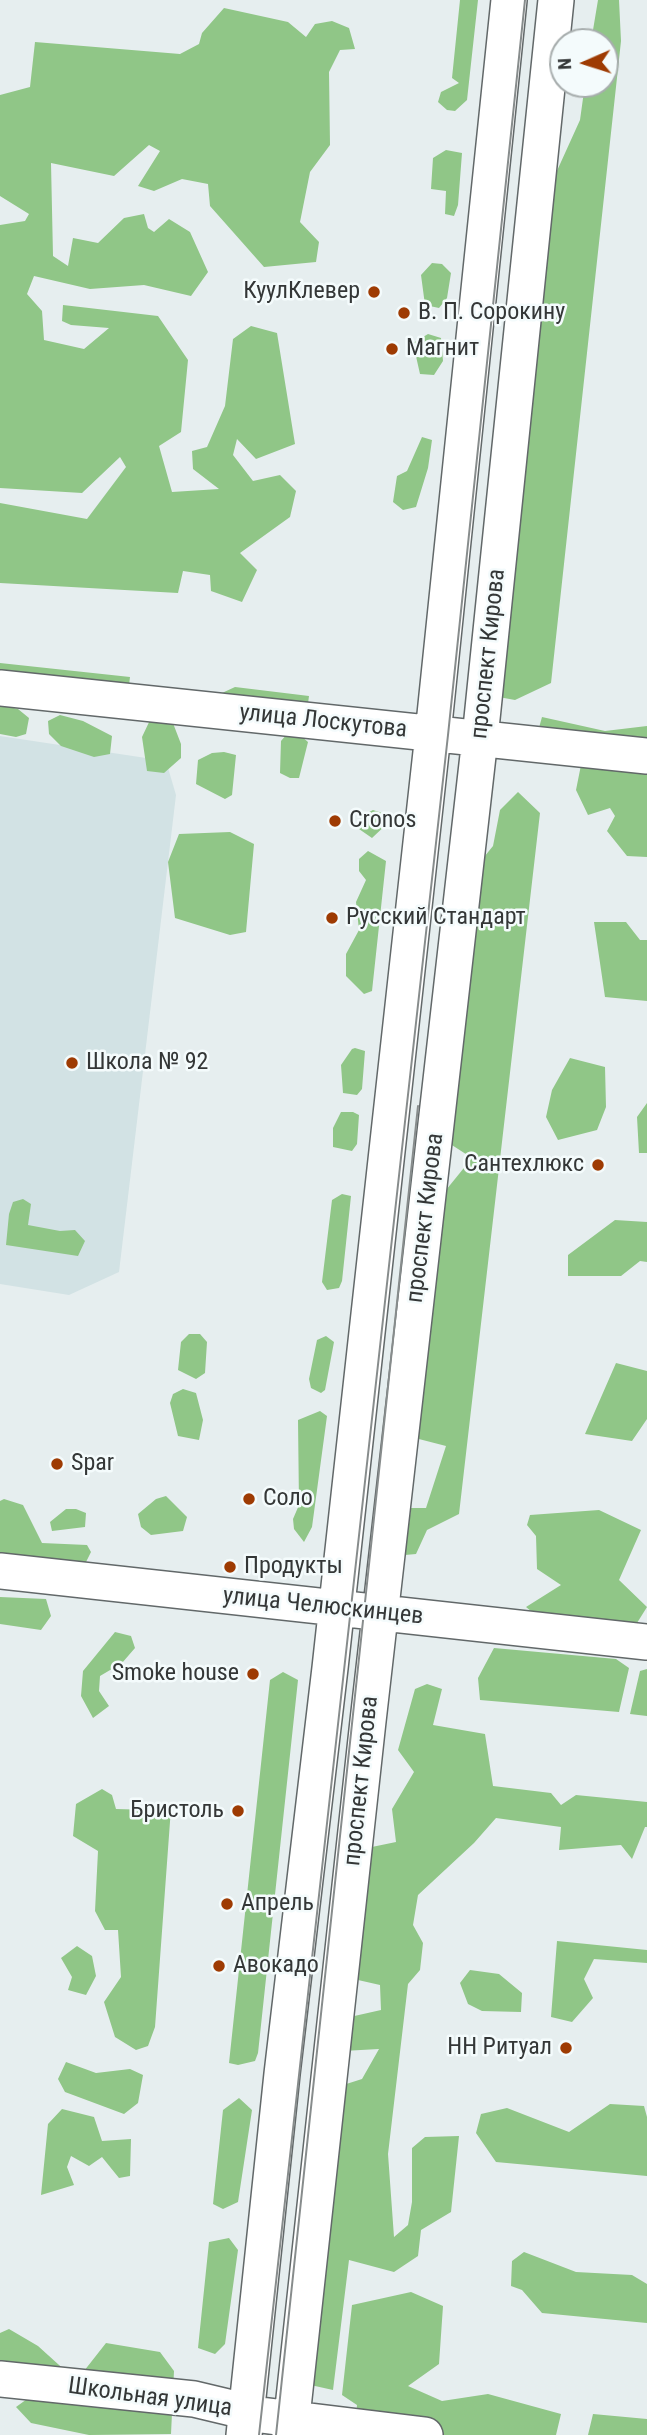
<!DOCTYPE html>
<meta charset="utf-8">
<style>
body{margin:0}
#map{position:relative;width:647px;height:2435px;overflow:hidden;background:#e6eeef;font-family:"Roboto Condensed",sans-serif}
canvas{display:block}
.north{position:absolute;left:549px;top:28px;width:70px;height:70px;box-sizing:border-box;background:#f4fbfc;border:2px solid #a7adad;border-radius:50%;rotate:267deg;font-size:19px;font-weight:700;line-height:28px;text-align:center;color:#343737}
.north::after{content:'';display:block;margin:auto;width:24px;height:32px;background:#9e3b03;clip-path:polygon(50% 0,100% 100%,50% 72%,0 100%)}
</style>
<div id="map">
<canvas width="647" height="2435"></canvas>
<div class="north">N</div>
</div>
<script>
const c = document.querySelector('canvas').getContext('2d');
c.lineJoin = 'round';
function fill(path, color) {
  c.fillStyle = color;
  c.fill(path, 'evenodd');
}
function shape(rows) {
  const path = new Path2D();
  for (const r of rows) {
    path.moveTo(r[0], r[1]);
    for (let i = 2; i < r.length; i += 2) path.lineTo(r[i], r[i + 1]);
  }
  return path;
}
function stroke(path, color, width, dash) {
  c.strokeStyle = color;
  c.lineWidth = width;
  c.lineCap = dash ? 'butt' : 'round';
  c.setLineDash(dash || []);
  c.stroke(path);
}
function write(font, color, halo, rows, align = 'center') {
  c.font = font + ' "Roboto Condensed",sans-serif';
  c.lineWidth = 5;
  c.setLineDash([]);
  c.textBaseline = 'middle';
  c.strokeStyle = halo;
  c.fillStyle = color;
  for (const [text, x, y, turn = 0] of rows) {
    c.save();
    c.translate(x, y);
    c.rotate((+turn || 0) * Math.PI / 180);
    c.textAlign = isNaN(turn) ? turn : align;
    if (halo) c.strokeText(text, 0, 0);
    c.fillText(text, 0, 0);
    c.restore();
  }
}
fill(shape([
 [0,736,166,761,176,795,119,1272,69,1295,0,1284]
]), '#d2e2e4');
fill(shape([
 [460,0,478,0,467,100,455,111,447,110,438,102,441,92,459,83,452,78],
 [598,0,619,0,621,41,551,683,515,700,493,696,556,173,580,120,585,84,605,84,605,42,591,42],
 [224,8,288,22,306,37,315,24,332,21,349,28,355,49,340,50,329,72,330,145,310,172,300,222,319,242,316,262,264,267,210,206,208,184,182,179,154,191,138,186,160,151,149,145,114,176,51,163,53,256,68,266,73,238,98,243,124,218,144,214,148,228,154,232,169,219,190,232,208,272,191,296,144,285,90,289,34,276,27,294,42,311,44,340,84,349,109,328,71,325,62,321,63,305,158,316,188,360,181,432,159,446,172,492,219,489,193,469,192,451,207,447,225,406,233,339,251,326,277,333,295,444,256,459,237,439,233,455,253,481,280,475,296,491,290,517,240,553,257,570,242,602,211,591,210,575,183,571,178,593,0,583,0,503,87,519,126,467,120,457,82,493,0,488,0,225,25,221,29,214,0,196,0,95,30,87,35,42,180,54,199,44,202,33],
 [446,150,462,153,458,205,454,216,445,214,446,191,431,189,433,158],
 [432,263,442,264,451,273,447,298,439,308,425,305,421,275],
 [428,334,441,338,443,361,434,375,420,374,413,343],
 [422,437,432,440,428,468,416,507,403,510,393,502,397,476,407,471],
 [0,663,130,677,128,693,0,680],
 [235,687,309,696,307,711,227,704,222,693],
 [0,705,18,709,29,718,26,734,16,737,0,734],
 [60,715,83,721,112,736,110,754,94,757,61,746,49,734,48,721],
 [542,717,605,731,647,726,647,748,537,735],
 [151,718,171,718,181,744,181,758,164,773,147,771,142,737],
 [287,734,301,736,308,742,299,778,290,778,280,773,281,741],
 [224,752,236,755,232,795,225,799,196,784,198,760,212,753],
 [581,765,647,773,647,857,627,856,607,831,615,816,610,808,588,815,576,790],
 [518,792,540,813,459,1514,427,1530,416,1554,405,1555,411,1508,426,1508,446,1446,415,1438,433,1206,472,1158,441,1138,471,873,493,846,500,810],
 [373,810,388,815,389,822,372,838,359,829,363,815],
 [230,832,254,844,246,932,230,935,175,918,168,862,179,834],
 [368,851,386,861,372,991,364,994,346,976,346,954,359,930,356,902,366,880,359,871,359,859],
 [594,922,626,922,640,940,647,940,647,1001,605,997],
 [355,1048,365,1051,362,1089,357,1095,343,1093,341,1065,352,1049],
 [570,1058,605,1067,606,1107,597,1130,558,1140,546,1117,552,1090],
 [647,1103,647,1153,639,1153,637,1117],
 [341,1112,353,1112,359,1115,357,1144,352,1151,333,1147,333,1128],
 [342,1194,351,1196,342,1281,339,1288,327,1290,322,1282,332,1200],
 [23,1199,31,1204,28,1225,60,1231,75,1230,85,1241,78,1256,6,1245,9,1214,13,1202],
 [615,1220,647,1222,647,1262,640,1261,621,1276,568,1276,568,1255],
 [189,1334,200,1334,207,1342,205,1373,196,1379,178,1370,181,1342],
 [326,1336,334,1342,325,1390,321,1393,311,1388,309,1379,317,1340],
 [616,1363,647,1371,647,1419,632,1441,585,1434],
 [183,1389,196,1393,203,1420,199,1440,178,1436,170,1403,173,1394],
 [320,1411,327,1416,312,1527,304,1542,294,1529,293,1519,299,1505,298,1420],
 [166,1496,187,1517,183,1531,151,1535,141,1527,138,1514,156,1499],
 [4,1499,23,1505,42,1543,87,1545,91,1552,86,1562,0,1560,0,1501],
 [66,1509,76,1509,86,1513,85,1527,52,1531,50,1522],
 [599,1510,641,1530,619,1580,647,1607,637,1623,600,1628,538,1617,526,1607,561,1585,537,1569,536,1536,527,1525,530,1515],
 [0,1597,46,1599,51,1616,41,1630,0,1624],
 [115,1632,131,1636,135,1648,122,1663,100,1676,99,1691,109,1706,93,1718,81,1696,83,1671],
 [494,1648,616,1659,629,1668,619,1712,480,1700,478,1678],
 [647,1669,647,1716,630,1714,640,1671],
 [283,1672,298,1680,258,2053,255,2061,238,2065,229,2063,270,1680],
 [427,1684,442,1689,433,1725,485,1734,493,1786,551,1793,561,1805,576,1795,647,1802,647,1827,645,1827,632,1859,621,1845,559,1850,561,1827,496,1818,474,1843,418,1895,413,1925,423,1943,420,1970,408,1984,388,2154,394,2237,408,2225,412,2202,412,2148,425,2137,459,2136,451,2212,421,2230,418,2256,394,2272,349,2260,333,2390,306,2384,340,2086,362,2079,379,2049,343,2051,341,2019,381,2010,380,1985,358,1980,367,1848,396,1842,392,1809,414,1772,398,1750,415,1689],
 [102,1789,112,1795,116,1809,152,1810,160,1804,171,1808,155,2027,148,2046,136,2050,115,2037,104,2002,121,1977,118,1930,105,1930,95,1911,98,1851,73,1836,76,1804],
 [557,1941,647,1950,647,1963,594,1959,584,1979,593,1998,572,2022,551,2017],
 [77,1946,92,1956,96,1976,86,1995,68,1990,72,1977,61,1958],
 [470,1970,499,1974,522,1993,521,2012,482,2011,468,2004,460,1983],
 [66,2062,96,2073,130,2069,143,2075,138,2103,124,2114,65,2092,58,2079],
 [239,2098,252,2110,238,2202,223,2209,213,2204,223,2110],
 [610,2104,644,2106,647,2117,647,2176,496,2162,476,2133,481,2114,507,2108,569,2132],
 [62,2109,94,2117,102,2141,131,2139,130,2176,119,2178,102,2157,89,2166,71,2156,67,2167,74,2185,41,2195,48,2124],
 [229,2238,238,2250,225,2344,215,2354,198,2348,209,2242],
 [524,2252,576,2272,632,2275,647,2284,647,2323,542,2313,522,2290,511,2286,512,2261],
 [411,2292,443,2306,439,2364,408,2386,442,2401,488,2394,561,2414,556,2435,354,2435,357,2405,342,2395,352,2305],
 [9,2329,38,2346,69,2374,84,2371,106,2343,160,2352,174,2371,171,2434,89,2435,31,2423,16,2407,34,2394,0,2392,0,2333],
 [593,2414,647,2419,647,2435,588,2435]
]), '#90c687');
const minor = shape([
 [0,688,647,756],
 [0,1571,647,1642],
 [0,2379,194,2399,261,2415,425,2435],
 [244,2435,282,2074,330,1668,433,734,509,0],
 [290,2435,368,1721,480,738,556,0]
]);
stroke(minor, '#626869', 38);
stroke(minor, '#fff', 35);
stroke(shape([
 [259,2435,448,735,525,0],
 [276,2435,418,1106]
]), '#878c8c', 2);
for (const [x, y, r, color] of [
 [374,292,7,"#9e3b03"],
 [404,313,7,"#9e3b03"],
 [392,349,7,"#9e3b03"],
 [335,821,7,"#9e3b03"],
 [332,918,7,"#9e3b03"],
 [72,1063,7,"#9e3b03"],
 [598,1165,7,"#9e3b03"],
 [57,1464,7,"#9e3b03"],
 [249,1499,7,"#9e3b03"],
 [230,1567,7,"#9e3b03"],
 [253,1674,7,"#9e3b03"],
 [238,1811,7,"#9e3b03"],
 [227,1904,7,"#9e3b03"],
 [219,1966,7,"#9e3b03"],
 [566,2048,7,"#9e3b03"]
]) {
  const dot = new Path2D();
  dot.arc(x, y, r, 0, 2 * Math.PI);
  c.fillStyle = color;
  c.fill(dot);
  stroke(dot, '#f4fbfc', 2.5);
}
write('24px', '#343737', '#f4fbfc', [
 ["КуулКлевер",360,292,"right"],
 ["В. П. Сорокину",418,313],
 ["Магнит",406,349],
 ["Cronos",349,821],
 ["Русский Стандарт",346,918],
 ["Школа № 92",86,1063],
 ["Сантехлюкс",584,1165,"right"],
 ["Spar",71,1464],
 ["Соло",263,1499],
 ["Продукты",244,1567],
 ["Smoke house",239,1674,"right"],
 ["Бристоль",224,1811,"right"],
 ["Апрель",241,1904],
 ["Авокадо",233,1966],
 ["НН Ритуал",552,2048,"right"]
], 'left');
write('24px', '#343737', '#f4fbfc', [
 ["проспект Кирова",489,654,-84],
 ["улица Лоскутова",323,722,6],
 ["проспект Кирова",426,1218,-83],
 ["улица Челюскинцев",323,1607,6],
 ["проспект Кирова",362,1781,-84],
 ["Школьная улица",150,2398,8]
]);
</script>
